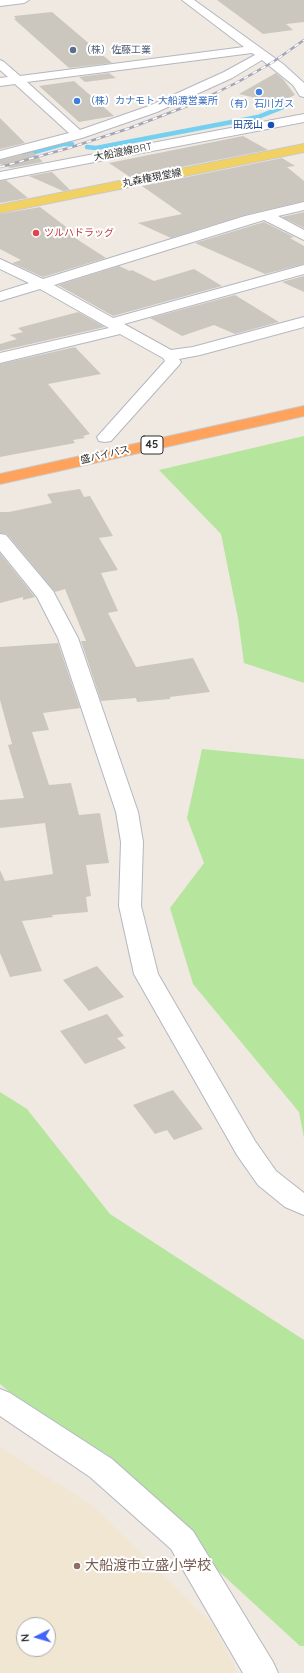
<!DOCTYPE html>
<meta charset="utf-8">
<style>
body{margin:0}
#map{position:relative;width:304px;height:1673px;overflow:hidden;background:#efe9e1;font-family:Quicksand,sans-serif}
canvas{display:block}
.north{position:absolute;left:16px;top:1617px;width:40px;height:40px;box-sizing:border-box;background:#fff;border:1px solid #ababab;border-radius:50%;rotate:265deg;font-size:11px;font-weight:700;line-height:16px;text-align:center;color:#2e2e2e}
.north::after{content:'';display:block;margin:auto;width:14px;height:18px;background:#4264fb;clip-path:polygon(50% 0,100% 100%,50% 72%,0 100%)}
</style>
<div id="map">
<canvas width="304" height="1673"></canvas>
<div class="north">N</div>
</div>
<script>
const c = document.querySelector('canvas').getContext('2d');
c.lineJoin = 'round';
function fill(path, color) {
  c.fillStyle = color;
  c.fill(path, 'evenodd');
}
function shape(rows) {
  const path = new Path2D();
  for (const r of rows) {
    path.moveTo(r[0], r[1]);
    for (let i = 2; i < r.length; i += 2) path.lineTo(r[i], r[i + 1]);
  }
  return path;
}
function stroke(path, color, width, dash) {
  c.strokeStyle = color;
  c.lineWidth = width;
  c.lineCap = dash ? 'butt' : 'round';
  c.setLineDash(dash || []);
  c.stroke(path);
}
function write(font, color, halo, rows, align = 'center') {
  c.font = font + ' Quicksand,"Noto Sans JP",sans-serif';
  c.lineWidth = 4;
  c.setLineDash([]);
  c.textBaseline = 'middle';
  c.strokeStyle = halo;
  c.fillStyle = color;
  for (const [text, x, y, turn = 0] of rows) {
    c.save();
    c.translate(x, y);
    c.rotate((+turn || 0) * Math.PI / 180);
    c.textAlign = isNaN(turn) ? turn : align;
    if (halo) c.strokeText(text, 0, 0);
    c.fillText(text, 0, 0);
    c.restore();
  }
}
fill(shape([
 [0,1447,94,1507,214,1626,238,1673,0,1673],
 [24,1625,48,1625,48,1649,24,1649]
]), '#f0e6d1');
fill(shape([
 [304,436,304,683,244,663,238,618,221,534,159,470],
 [202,749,304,759,304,1138,299,1112,193,984,170,908,204,863,187,818],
 [0,1092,27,1109,110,1214,304,1340,304,1646,300,1646,163,1520,0,1384]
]), '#b6e59e');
stroke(shape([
 [87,147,96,148,258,117,291,104],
 [24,155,63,144,72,144]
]), '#75cff0', 4.5);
fill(shape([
 [217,0,304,0,304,22,286,24,293,30,263,34],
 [52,12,112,63,69,68,14,19,16,19,14,16],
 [109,73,116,78,85,82,79,77],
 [276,73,283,79,295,95,277,103,239,94],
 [74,81,114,116,79,122,39,86],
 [0,118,25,143,0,149],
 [243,136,268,150,130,177,109,163],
 [33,152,43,162,11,168,0,164,0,160],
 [282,158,295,166,287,167,304,181,304,201,245,215,171,238,138,223,182,214,142,186],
 [52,172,70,190,63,191,29,176],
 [6,180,28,198,0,203,0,181],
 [40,207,74,233,69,234,106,258,43,277,12,263,21,260,0,249,0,214],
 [304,212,304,228,282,217],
 [264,222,294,237,290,238,304,246,304,264,265,274,195,243],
 [119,266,130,271,132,270,154,281,194,269,222,286,113,316,58,285],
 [304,276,304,292,282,282],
 [235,295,279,322,235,334,214,325,182,336,150,318],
 [78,312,105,327,0,351,0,344,17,339,10,335,23,332,18,328],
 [75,347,101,374,48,384,90,434,83,436,85,438,73,440,75,443,0,457,0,364],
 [80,489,84,497,90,496,113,536,99,538,118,570,101,573,118,611,108,613,136,667,193,658,210,692,170,697,170,699,137,702,136,698,101,701,81,641,86,641,65,589,55,592,7,534,0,533,0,512,9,512,52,503,47,494],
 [0,553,35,597,23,600,23,597,0,603],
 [58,643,80,708,43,713,49,730,32,732,49,785,71,783,79,815,100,813,109,863,86,865,91,896,86,897,88,912,52,915,53,917,22,921,42,971,10,977,0,953,0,870,5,881,53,874,45,823,0,828,0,800,24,798,8,745,12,744,0,700,0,647],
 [97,966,124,997,89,1011,63,980],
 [107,1014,124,1036,117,1038,126,1048,85,1064,60,1031],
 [173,1090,203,1129,174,1140,167,1130,155,1134,133,1105]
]), '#cbc7bf');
const minor = shape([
 [0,0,29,0,24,3,0,6,0,0],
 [182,0,194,0,283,64,304,83,304,97,300,96,293,85,262,60,232,78,157,112,82,138,0,159,0,151,69,133,15,84,0,86,0,78,8,77,0,70,0,60,4,62,20,76,244,47,182,0],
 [252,53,255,55,224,72,149,106,80,130,27,82,252,53],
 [304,114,304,122,0,180,0,172,304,114],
 [304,202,304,210,278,216,304,230,304,240,264,220,54,285,113,318,304,265,304,274,124,324,171,350,193,347,304,317,304,327,200,355,179,359,181,362,179,365,111,441,105,442,99,441,97,437,165,361,163,358,120,334,0,363,0,353,109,328,40,289,0,301,0,292,29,283,0,269,0,259,43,279,245,216,304,202],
 [0,534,6,535,53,591,78,638,138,812,143,842,141,906,158,974,255,1141,276,1171,304,1193,304,1215,285,1207,258,1185,237,1155,134,974,119,906,121,842,116,812,58,638,37,597,0,551,0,534],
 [0,1389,10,1393,112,1459,193,1531,273,1662,278,1673,243,1673,171,1549,90,1477,0,1416,0,1389]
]);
const major = shape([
 [304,144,304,152,0,213,0,205,304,144]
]);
const highway = shape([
 [304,406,304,416,0,484,0,474,304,406]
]);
stroke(minor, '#b4b7c1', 2);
stroke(major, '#c9c9c9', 2);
stroke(highway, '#c9c9c9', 2);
fill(minor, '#fff');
fill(major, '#f2d163');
fill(highway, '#ffa35c');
const rail = shape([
 [0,167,69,148,130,128,195,103,238,82,273,62,304,40]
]);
stroke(rail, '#a3a6b8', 2.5);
stroke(rail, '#fff', 1.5, [5]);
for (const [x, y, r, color] of [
 [73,50,4,"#5c6f8a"],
 [259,92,4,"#3f7fe0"],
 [77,101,4,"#3f7fe0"],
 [271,125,4,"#1a4fb4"],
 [36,233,4,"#e0444e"],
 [77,1566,4,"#8d6e63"]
]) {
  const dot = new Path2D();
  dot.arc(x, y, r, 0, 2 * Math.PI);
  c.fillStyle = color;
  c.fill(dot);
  stroke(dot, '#fff', 1.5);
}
write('10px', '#4e5e75', '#fff', [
 ["（株）佐藤工業",81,50]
], 'left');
write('10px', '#366cbe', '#fff', [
 ["（株）カナモト 大船渡営業所",85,101],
 ["（有）石川ガス",259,104,"center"]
], 'left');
write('10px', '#164399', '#fff', [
 ["田茂山",263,125]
], 'right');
write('10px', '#2e2e2e', '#fff', [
 ["大船渡線BRT",123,152,-11],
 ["丸森権現堂線",152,178,-11],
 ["盛バイパス",105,455,-13]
]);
write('10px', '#be3a42', '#fff', [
 ["ツルハドラッグ",44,233]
], 'left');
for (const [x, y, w] of [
 [152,445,22]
]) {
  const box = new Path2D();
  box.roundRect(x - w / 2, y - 9, w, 18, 3);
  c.fillStyle = '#fff';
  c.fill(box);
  stroke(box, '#2e2e2e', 1);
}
write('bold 11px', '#2e2e2e', null, [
 ["45",152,445]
]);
write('14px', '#785e54', '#fff', [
 ["大船渡市立盛小学校",85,1566]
], 'left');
</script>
